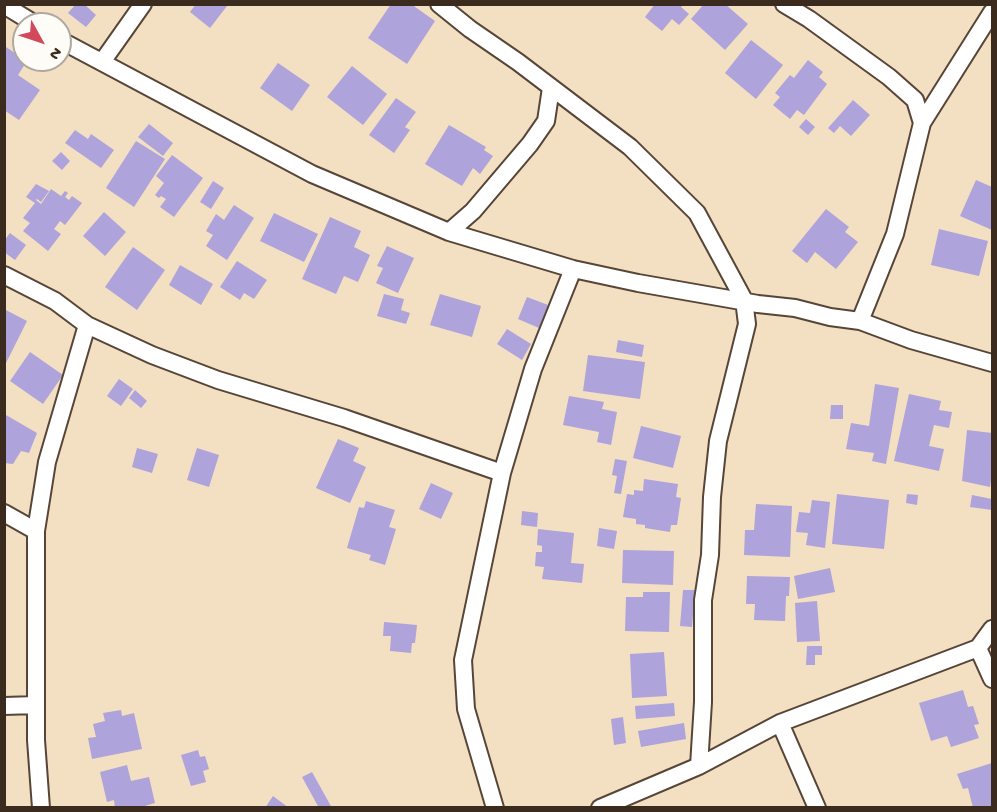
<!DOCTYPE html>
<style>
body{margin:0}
#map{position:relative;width:997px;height:812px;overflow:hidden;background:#f3dfc2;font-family:"Gochi Hand",sans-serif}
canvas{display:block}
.frame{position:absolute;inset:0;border:6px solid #3b2a1e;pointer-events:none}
.north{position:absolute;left:12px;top:12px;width:60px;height:60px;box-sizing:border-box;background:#fdfcf7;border:2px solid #afa8a0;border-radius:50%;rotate:130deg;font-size:16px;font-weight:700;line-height:24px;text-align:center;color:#3b2a1e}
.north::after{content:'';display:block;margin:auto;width:21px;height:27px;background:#d1495b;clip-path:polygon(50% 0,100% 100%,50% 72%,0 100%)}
</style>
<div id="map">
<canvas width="997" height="812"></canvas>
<div class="frame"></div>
<div class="north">N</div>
</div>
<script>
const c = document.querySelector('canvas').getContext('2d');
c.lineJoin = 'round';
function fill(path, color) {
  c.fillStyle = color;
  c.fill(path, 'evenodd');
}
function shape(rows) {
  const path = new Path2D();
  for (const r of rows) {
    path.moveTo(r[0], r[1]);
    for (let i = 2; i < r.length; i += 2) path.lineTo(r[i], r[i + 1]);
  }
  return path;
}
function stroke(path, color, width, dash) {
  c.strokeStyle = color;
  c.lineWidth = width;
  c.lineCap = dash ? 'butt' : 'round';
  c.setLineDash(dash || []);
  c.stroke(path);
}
fill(shape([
 [76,4,80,6,84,4,96,15,86,27,68,13],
 [196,4,225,4,227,6,210,28,190,12],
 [391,4,411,4,435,21,407,64,368,38],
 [655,4,684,4,681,7,689,14,679,25,672,19,662,31,645,17],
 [704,4,725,4,748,24,725,50,691,19],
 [751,40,783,65,756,99,725,73],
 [6,47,27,61,18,75,40,90,19,120,4,110],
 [808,60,823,72,819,77,827,84,804,115,797,110,790,119,773,105,780,97,775,93,790,75,794,78],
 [278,63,310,85,292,111,260,88],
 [352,66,387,94,363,125,327,97],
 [396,98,416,112,405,127,410,130,394,153,369,135],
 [853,100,870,115,851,136,840,126,834,133,828,128],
 [806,119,815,127,808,135,799,127],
 [149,124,173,143,163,156,138,137],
 [449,125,486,147,484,150,493,156,480,174,473,168,462,186,425,164],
 [75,130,88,139,91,134,114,150,101,168,65,143],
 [136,141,165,159,134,207,106,188],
 [61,152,70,161,62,170,52,161],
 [172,155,203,178,174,217,160,207,166,199,161,196,159,198,155,195,164,183,156,176],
 [976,180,992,187,992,230,960,216],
 [213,181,224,188,211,209,200,202],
 [36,184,49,191,41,202,37,199,36,200,41,204,51,189,61,196,65,191,68,193,65,197,69,200,72,196,82,203,65,225,60,221,54,229,61,234,48,251,23,231,30,223,23,218,35,203,26,197],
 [234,205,254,218,227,260,206,246,213,235,206,231,216,214,224,220],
 [826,209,849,227,845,232,858,242,836,269,815,252,807,263,792,251],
 [104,212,126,232,105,256,83,236],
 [274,213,318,234,304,262,260,241],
 [330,217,361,231,354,247,370,255,358,282,344,276,336,294,302,279],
 [939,229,988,241,979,276,931,265],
 [10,233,26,245,15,260,4,252,4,241],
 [387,246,414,258,398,293,376,283,383,268,377,266],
 [133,247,165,270,137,310,105,287],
 [237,261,267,280,254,299,244,293,240,300,220,287],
 [180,265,213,284,201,305,169,285],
 [384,294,404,299,401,310,410,313,406,324,377,316],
 [440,294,481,306,472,337,430,325],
 [527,297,548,305,539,328,518,319],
 [4,309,27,321,4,367],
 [507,329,531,344,522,360,497,344],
 [618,340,644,345,642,357,616,352],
 [30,352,63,375,43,404,10,381],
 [588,355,645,362,640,399,583,391],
 [119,379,133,389,121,406,107,396],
 [875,384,899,388,886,464,872,461,874,453,846,449,851,423,869,426],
 [135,390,147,401,141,408,129,398],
 [909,394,941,401,939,410,952,412,949,428,934,425,929,446,944,449,939,471,894,461],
 [569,396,604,402,602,409,617,412,611,445,597,442,599,432,563,425],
 [831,405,843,405,843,419,830,419],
 [6,415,37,433,29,453,21,451,13,464,4,463],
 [641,426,681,436,673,468,633,458],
 [967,430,992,433,992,472,990,487,962,481],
 [338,439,359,448,353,461,366,467,350,503,316,488],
 [137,448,158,454,152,473,132,467],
 [197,448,219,455,209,487,187,480],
 [615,459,627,461,621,494,614,493,617,476,612,475],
 [644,479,678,484,676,497,681,498,677,525,671,525,670,532,645,528,645,525,636,524,636,519,623,517,627,494,634,495,634,490,643,491],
 [431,483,453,493,441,519,419,509],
 [837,494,889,500,884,549,832,544],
 [907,494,918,495,917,505,906,503],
 [972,495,992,499,992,510,970,507],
 [812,500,830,502,825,548,806,545,808,533,796,532,799,512,810,513],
 [366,501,395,510,389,527,396,529,385,565,369,560,371,555,347,548,359,507,364,508],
 [756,504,792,506,790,557,744,555,745,530,754,530],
 [522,511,538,513,537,527,521,525],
 [599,528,617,531,614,549,597,546],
 [538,529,574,533,571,563,584,564,582,583,542,579,544,567,535,566,536,552,542,552,542,546,537,545],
 [623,550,674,551,673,585,622,583],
 [830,568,835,592,798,599,794,576],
 [747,576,790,577,789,596,786,596,785,621,754,620,755,604,746,604],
 [683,590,695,590,692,627,680,626],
 [643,592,670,592,669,632,625,631,626,597,643,597],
 [817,601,820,641,797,642,795,603],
 [384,622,417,625,415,643,412,643,411,653,390,651,391,636,383,636],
 [807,646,822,646,822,655,815,655,815,665,806,665],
 [664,652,667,696,632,698,630,654],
 [963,690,968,707,973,706,979,724,974,725,979,738,951,747,947,736,931,741,919,703],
 [674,703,675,716,636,719,635,706],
 [121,710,122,716,134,713,142,749,92,759,88,738,96,737,93,724,105,721,103,713],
 [623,717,626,743,614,745,611,719],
 [684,723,686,739,641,747,638,731],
 [198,750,200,757,205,756,209,769,203,771,206,782,191,786,181,755],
 [992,763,992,808,973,808,968,788,963,789,957,774],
 [127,765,131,781,149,777,155,803,138,808,115,808,114,800,107,802,100,772],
 [312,772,332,808,319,808,302,777],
 [273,796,289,808,265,808]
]), '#aea3da');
const street = shape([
 [439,4,470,29,518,62,630,147,697,213,744,300,747,324,718,441,712,497,710,555,703,600,703,702,699,766],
 [784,4,809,19,889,77,915,100,922,123,895,234,860,321],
 [4,5,35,24],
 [60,40,312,174,449,232,573,269,638,283,758,304,795,308,830,317,860,321,911,340,992,363],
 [102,62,143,4],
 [922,123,992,12],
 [449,232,473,211,530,144,546,121,551,88],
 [4,275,55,301,87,325,152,355,218,380,344,418,502,473],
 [4,513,36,531],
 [978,648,992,679],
 [4,706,36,705],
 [780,723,817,808],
 [41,808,36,740,36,531,47,462,87,325],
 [495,808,466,709,463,660,502,473,533,369,573,269],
 [600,808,699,766,780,723,978,648,992,629]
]);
stroke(street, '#574537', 20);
stroke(street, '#fff', 16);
</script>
